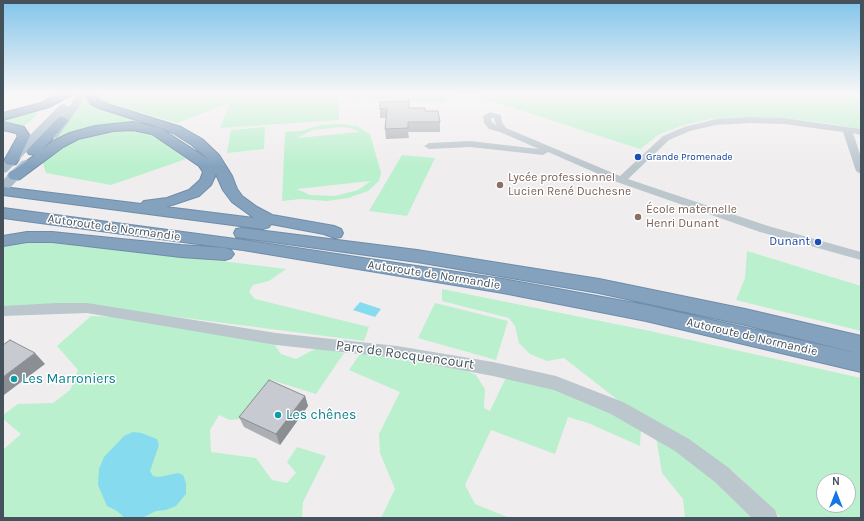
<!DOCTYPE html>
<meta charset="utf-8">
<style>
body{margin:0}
#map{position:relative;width:864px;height:521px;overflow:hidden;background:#f0edee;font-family:Karla,sans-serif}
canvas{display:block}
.frame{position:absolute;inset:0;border:4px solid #45525c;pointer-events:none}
.north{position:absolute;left:816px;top:473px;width:40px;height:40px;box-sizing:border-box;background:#fff;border:1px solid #b5babe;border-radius:50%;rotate:0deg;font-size:11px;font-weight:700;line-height:16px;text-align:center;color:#45525c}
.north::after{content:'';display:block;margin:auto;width:14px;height:18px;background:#1476e4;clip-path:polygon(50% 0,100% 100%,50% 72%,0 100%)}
</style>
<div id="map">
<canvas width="864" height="521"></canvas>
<div class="frame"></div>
<div class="north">N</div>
</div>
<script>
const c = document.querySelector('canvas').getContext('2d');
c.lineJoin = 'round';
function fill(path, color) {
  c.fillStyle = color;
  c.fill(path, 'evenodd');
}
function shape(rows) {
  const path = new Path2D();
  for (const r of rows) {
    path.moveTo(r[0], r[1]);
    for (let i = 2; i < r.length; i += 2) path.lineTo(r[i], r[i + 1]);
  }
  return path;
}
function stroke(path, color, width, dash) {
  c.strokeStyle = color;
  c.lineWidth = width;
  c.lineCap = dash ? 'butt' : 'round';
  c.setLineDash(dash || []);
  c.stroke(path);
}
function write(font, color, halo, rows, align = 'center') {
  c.font = font + ' Karla,sans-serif';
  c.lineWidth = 3;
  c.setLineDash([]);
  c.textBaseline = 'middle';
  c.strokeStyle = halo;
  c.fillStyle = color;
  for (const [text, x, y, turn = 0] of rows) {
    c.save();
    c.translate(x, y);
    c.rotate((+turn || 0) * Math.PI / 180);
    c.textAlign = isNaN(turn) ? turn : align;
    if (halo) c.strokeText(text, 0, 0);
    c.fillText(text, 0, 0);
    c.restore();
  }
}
fill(shape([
 [97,94,458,94,442,103,339,97,339,120,220,128,230,103,177,123,107,103,100,99],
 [470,94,861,94,861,129,819,122,782,118,747,117,710,119,681,126,658,135,640,149],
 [85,99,99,109,143,122,99,127,65,137,56,137],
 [35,110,37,114,31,121,22,127,3,125,3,118],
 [337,124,357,126,370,134,381,173,379,181,368,191,348,198,327,201,301,199,282,201,285,132,300,131,322,125],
 [339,127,351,128,359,132,297,138,313,130],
 [371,181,358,190,335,196,310,195,297,189],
 [265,127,264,149,227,153,231,130],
 [130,129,151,133,186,159,111,185,46,173,43,163,46,158,63,145,78,138,94,133],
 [402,155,435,158,407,216,369,211],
 [42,241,84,247,93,245,286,269,269,281,253,285,249,292,255,299,369,327,364,341,108,308,3,310,3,245,16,242],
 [747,251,861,286,861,331,736,300,745,278],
 [442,289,650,331,861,378,861,518,781,518,733,471,619,401,564,358,547,361,530,354,519,343,515,326,509,318,442,301],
 [824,481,848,481,848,505,824,505],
 [435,303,508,321,496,360,418,338],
 [91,316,113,317,272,341,281,354,296,359,317,348,344,353,316,394,271,380,241,419,230,420,219,415,210,430,211,452,256,458,272,480,287,483,296,473,287,462,297,447,326,456,303,502,302,518,3,518,3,450,21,434,3,419,3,415,18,404,53,403,70,390,78,370,57,346],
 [362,351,460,368,476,375,485,389,484,408,490,411,507,375,560,388,641,429,640,446,588,423,568,417,555,454,491,430,465,485,475,504,510,518,381,518,395,489,380,453,379,434,400,392,349,370],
 [656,437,705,468,759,518,685,518,683,499,662,473]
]), '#baf0cd');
fill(shape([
 [360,302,381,309,375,317,353,310],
 [133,432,141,433,157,439,159,445,150,471,153,476,159,477,178,473,183,475,186,483,186,494,176,506,166,510,156,511,142,518,125,518,117,511,107,506,98,485,99,469,104,457,124,436]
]), '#86dcee');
const highway = shape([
 [59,94,73,94,49,107,3,120,3,113,41,103,59,94],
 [86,94,96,94,99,100,107,104,181,127,202,139,219,155,232,176,237,189,242,196,257,207,272,215,334,226,341,229,343,233,341,237,335,238,324,234,271,224,269,227,263,229,3,195,3,187,141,204,144,201,167,198,189,190,200,180,203,172,199,166,152,134,133,130,113,131,78,139,63,147,20,179,15,180,10,179,8,176,10,173,35,155,29,154,27,151,29,148,58,118,62,117,66,118,68,121,43,149,53,141,70,133,95,126,133,122,160,128,208,159,192,145,173,133,152,125,99,108,91,104,86,97,86,94],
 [216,174,223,190,232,202,254,218,166,207,199,196,211,185,216,174],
 [3,122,24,127,30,136,18,161,16,164,11,165,6,164,4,161,18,136,16,133,3,130,3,122],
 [3,208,243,240,503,279,646,305,861,354,861,372,646,321,503,293,243,250,3,218,3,208],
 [242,228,417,250,599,279,745,309,861,336,861,354,745,325,599,293,417,262,236,237,234,233,236,229,242,228],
 [27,232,52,232,181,245,225,248,231,250,234,254,231,258,225,260,181,257,52,242,27,242,3,246,3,236,27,232]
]);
stroke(highway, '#6f8daa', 2);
fill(shape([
 [490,112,501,115,502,122,506,128,620,176,663,136,684,127,716,119,750,117,784,118,861,129,861,135,853,133,861,157,861,174,856,171,843,132,784,124,750,123,716,125,690,131,669,140,628,179,768,226,861,252,861,260,760,232,617,182,548,152,543,155,470,147,429,149,424,146,429,143,470,141,539,149,500,132,489,129,484,123,483,116,490,112],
 [491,118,494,118,496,125,492,122,491,118],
 [57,303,87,303,276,333,397,346,493,362,556,376,623,402,689,439,729,468,775,510,778,518,752,518,715,482,675,451,611,414,554,390,493,376,397,358,276,345,87,313,3,316,3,306,57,303]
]), '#bbc6cd');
fill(shape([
 [78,94,88,94,57,138,49,138,47,136,66,111,7,172,3,173,3,162,60,105,64,104,69,107,78,94],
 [26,160,30,161,32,164,30,167,8,190,3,191,3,180,22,161,26,160]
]), '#acbece');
fill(highway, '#84a2be');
fill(shape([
 [409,108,425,111,440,122,440,132,408,132,409,138,386,139,385,129,386,118,380,118,380,109],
 [305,396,308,406,280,445,244,427,239,417]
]), '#abafb4');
fill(shape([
 [35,353,45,364,4,395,3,377],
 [305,396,308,406,280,445,276,434]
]), '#8b8e92');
const building = shape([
 [409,101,409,108,425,108,425,111,438,111,440,122,408,122,408,128,385,129,387,108,380,109,380,102,409,101],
 [10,340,35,353,3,377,3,345,10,340],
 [269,380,305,396,276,434,239,417,269,380]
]);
fill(building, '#c7cbd1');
stroke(building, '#8b8e92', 1);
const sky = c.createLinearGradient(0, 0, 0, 167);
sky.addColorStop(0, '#81c4ea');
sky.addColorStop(0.56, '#f8f7f7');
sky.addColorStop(1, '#f8f7f700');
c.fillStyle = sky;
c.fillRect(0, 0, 864, 167);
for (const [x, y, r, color] of [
 [638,157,4,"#1a4fb4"],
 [500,185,4,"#8d6e63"],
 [638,217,4,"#8d6e63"],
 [818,242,4,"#1a4fb4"],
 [14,379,4,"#0f9aa8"],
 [278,415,4,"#0f9aa8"]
]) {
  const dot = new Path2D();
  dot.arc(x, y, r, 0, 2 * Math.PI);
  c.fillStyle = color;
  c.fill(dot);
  stroke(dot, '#fff', 1.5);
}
write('10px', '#164399', '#fff', [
 ["Grande Promenade",646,157]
], 'left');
write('12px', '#785e54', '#fff', [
 ["Lycée professionnel",508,178],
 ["Lucien René Duchesne",508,192],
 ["École maternelle",646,210],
 ["Henri Dunant",646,224]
], 'left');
write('12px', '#45525c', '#fff', [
 ["Autoroute de Normandie",114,228,8],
 ["Autoroute de Normandie",434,275,9],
 ["Autoroute de Normandie",752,337,13]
]);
write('12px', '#164399', '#fff', [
 ["Dunant",810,242]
], 'right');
write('14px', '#45525c', '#fff', [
 ["Parc de Rocquencourt",405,355,8]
]);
write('14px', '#0d838f', '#fff', [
 ["Les Marroniers",22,379],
 ["Les chênes",286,415]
], 'left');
</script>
